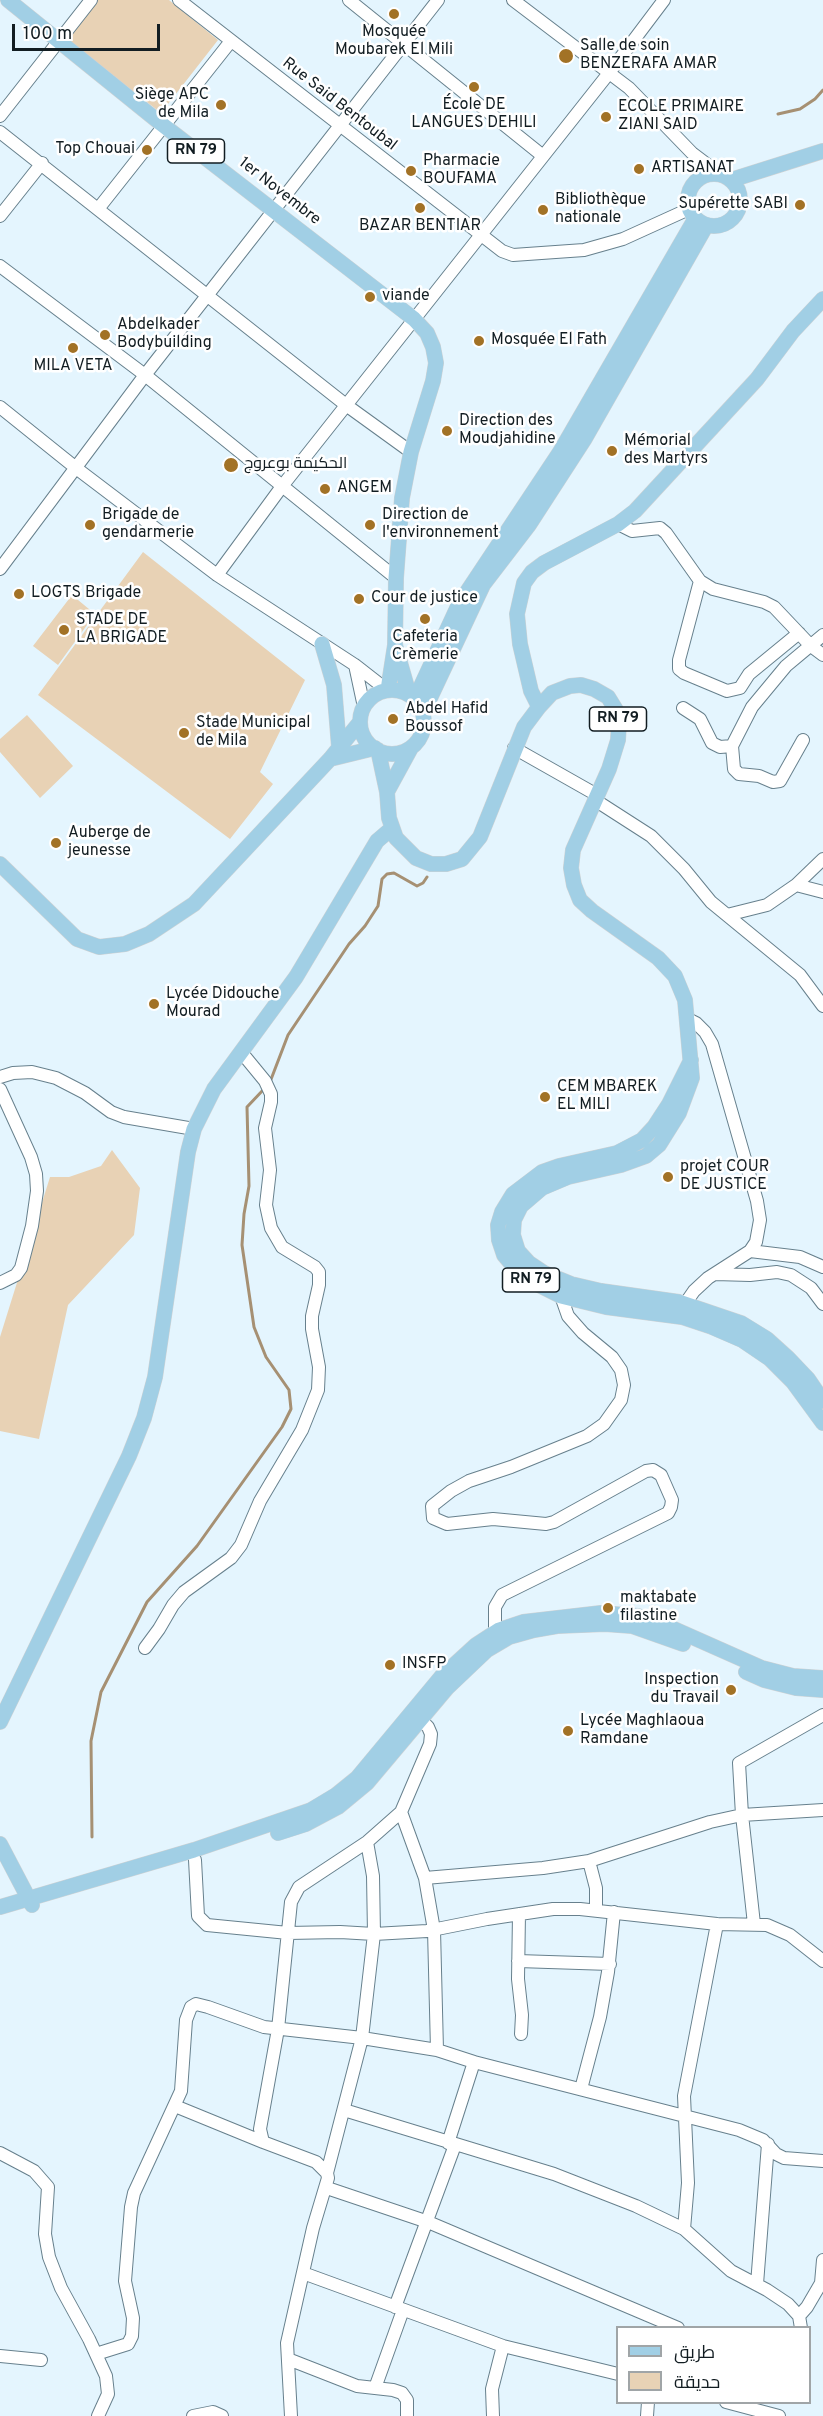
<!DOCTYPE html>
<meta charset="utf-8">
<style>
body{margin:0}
#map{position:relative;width:823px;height:2416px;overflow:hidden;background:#e4f5fe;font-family:Overpass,Cairo,sans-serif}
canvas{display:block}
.legend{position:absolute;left:616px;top:2326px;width:195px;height:78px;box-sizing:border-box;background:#fff;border:2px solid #a0a5a7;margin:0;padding:8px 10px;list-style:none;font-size:18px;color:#121d22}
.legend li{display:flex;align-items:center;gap:12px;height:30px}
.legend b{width:30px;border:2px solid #a0a5a7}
.scale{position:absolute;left:12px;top:24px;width:148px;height:27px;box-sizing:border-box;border:3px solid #121d22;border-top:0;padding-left:8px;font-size:18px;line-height:21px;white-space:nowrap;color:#121d22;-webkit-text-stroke:4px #fff;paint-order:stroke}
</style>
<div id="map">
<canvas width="823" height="2416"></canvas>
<ul class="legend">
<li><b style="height:8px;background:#a1cfe5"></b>طريق</li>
<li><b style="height:16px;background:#e8d2b5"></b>حديقة</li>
</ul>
<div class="scale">100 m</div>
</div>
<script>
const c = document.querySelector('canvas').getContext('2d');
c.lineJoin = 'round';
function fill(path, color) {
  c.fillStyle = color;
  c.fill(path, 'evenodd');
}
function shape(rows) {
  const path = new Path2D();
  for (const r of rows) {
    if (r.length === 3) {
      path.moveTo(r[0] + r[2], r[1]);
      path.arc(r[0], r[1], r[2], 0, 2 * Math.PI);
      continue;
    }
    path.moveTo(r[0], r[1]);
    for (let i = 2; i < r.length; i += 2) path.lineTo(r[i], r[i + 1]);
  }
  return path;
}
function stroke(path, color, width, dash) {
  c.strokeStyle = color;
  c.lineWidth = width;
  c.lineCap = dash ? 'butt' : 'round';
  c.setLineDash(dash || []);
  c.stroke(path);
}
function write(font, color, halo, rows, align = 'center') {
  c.font = font + ' Overpass,Cairo,sans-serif';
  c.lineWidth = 5;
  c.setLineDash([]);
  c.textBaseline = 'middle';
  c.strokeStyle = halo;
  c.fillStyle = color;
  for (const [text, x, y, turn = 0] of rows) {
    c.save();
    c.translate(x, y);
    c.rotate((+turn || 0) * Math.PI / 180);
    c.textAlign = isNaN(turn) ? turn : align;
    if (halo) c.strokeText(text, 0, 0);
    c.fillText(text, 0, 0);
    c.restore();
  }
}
fill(shape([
 [91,0,169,0,218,40,161,113,62,36],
 [143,552,305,680,260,772,273,784,230,839,38,695],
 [72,595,95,614,58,665,33,646],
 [27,715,73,766,40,798,0,752,0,739],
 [112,1150,140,1188,134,1235,68,1305,39,1439,0,1431,0,1337,50,1177,69,1177,101,1166]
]), '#e8d2b5');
stroke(shape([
 [778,114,800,109,815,99,823,90],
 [270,1082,288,1035,349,944,365,926,378,906,382,879,387,874,394,873,417,886,423,883,427,877],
 [92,1837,91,1741,101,1692,147,1602,197,1546,282,1427,291,1409,289,1390,266,1357,254,1327,242,1245,244,1214,249,1186,247,1107,264,1089]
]), '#a69073', 3);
const minor = shape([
 [179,0,502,251,513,255,584,250,623,239,689,209],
 [349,0,543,156],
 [513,0,629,88,692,153,721,175],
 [0,116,91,0],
 [0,132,346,405,411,452],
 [98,209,231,41],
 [0,216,42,163],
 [0,266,145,375,396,578],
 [0,407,76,468,217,575,355,665,387,690],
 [618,524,632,531,660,528,666,533,700,581,713,589,764,602,774,607,811,646,823,655],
 [0,569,145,375,438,0],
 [217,575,283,485,609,73,664,0],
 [700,581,679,660,679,669,684,673,727,691,740,688,749,674,799,633],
 [355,665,364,707],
 [683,708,700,719,712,743,720,747,732,746],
 [803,740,780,781,773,782,759,776,739,774,734,769,732,746,752,707,786,666,823,635],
 [514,748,597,795],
 [595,800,651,836,684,869,711,902,800,975,823,1006],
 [796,885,823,859],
 [727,915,767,905,796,885,823,892],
 [0,1077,13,1073,32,1072,56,1078,85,1093,111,1112,124,1117,194,1129],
 [0,1089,31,1157,36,1174,37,1191,32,1226,21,1268,16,1275,0,1283],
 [750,1251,800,1257,823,1267],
 [715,1274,750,1275,777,1272,791,1275,811,1288,823,1304],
 [685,1304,694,1291,708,1278,750,1251,756,1242,760,1220,757,1201,712,1044,705,1032,696,1023,688,1019],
 [495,1633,495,1607,502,1595,668,1513,671,1507,672,1500,661,1475,653,1470,646,1471,554,1522,546,1524,493,1519,447,1524,433,1518,432,1506,451,1491,469,1481,511,1467,587,1436,604,1424,621,1400,624,1385,621,1370,612,1357,583,1333,568,1316,561,1296],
 [145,1648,159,1629,173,1605,184,1592,231,1558,241,1545,260,1501,302,1430,318,1390,319,1367,312,1329,312,1316,319,1285,319,1272,315,1267,282,1247,271,1228,266,1205,270,1170,265,1128,271,1102,271,1094,265,1081,242,1053],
 [401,1812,425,1878,434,1930,437,2050],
 [195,1860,198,1916,207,1925,288,1933,340,1932,374,1934,427,1931,487,1919,553,1909,580,1909,717,1924,767,1925,790,1935,823,1961],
 [589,1861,596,1888,596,1910],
 [425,1878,543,1868,589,1861,710,1822,742,1815,823,1810],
 [519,1914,518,1979,522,2015,521,2034],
 [754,1924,742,1815,739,1763,823,1715],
 [518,1961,610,1964],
 [581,2089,600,2017,608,1972,614,1912],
 [175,2106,263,2142],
 [344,2110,554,2174,636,2206,684,2229,731,2271,767,2290,788,2304,799,2316,801,2328],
 [448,2143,474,2062,739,2130,763,2140,776,2154,784,2158,823,2161],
 [0,2153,34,2171,48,2187,45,2234,49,2257,61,2288,89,2339,106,2376,108,2394,98,2416],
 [327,2173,362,2038,374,1934,373,1876,367,1842],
 [327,2188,428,2222,678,2328],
 [684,2229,688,2183,684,2096,717,1924],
 [303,2273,503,2346,618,2374],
 [757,2284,768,2144],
 [395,2307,455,2145],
 [799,2316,807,2307,821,2283,823,2260],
 [96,2354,128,2344,132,2336,133,2318,125,2281,131,2207,134,2193,181,2091,186,2020,191,2007,196,2004,208,2007,264,2027,362,2038,437,2050,474,2062],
 [0,2356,41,2360],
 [288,2359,357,2386,393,2390,402,2393,407,2400,407,2416],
 [375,2388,403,2310],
 [726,2402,779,2416],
 [193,2416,213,2412,222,2416],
 [291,2416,287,2343,313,2228,328,2178,327,2173,316,2162,263,2142,260,2129,278,2029,291,1902,299,1887,367,1842,401,1812,430,1744,431,1734,428,1727,415,1714],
 [493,2416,492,2389,503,2346],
 [647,2416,648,2402]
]);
const major = shape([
 [8,0,159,122,414,319,427,333,433,347,436,363,433,381,411,452,402,498,396,578,395,645,388,690],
 [714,200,26],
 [731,180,823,151],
 [322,644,334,685,339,747],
 [395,645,409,694],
 [392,722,32],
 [415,699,459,604,560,452,695,219],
 [539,707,531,691,520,644,517,614,524,583,532,572,544,563,618,524,635,511,757,379,793,331,823,299],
 [423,713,483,585,529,525,584,440,706,226],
 [378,750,387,792,389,818,396,838,416,858,431,864,446,864,462,859,480,837,524,727,539,707,552,693,570,686,581,685,594,689,608,697,616,710,619,723,618,740,609,769,573,850,571,868,574,885,580,900,592,911,658,958,675,976,685,1000,692,1078,679,1113,659,1145,646,1156,621,1165,568,1177,542,1188,521,1206,514,1220,513,1235,518,1251,529,1263,544,1273,571,1284,601,1291,679,1302,741,1323,767,1339,788,1358,808,1379,823,1401],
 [330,759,375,748],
 [387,792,411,748],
 [0,864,77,939,99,947,125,944,149,934,194,904,330,759,360,722],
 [691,1060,669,1104,654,1127,642,1140,617,1153,559,1166,542,1172,513,1194,502,1212,498,1225,499,1240,504,1255,515,1268,533,1282,561,1296,606,1307,682,1317,712,1327,742,1340,770,1359,793,1382,823,1423],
 [746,1672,764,1680,796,1688,823,1690],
 [0,1722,129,1456,144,1418,155,1377,188,1152,194,1129,214,1089,296,977,377,841,391,829],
 [278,1833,306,1824,338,1807,367,1783,447,1688,487,1650,509,1637,534,1630,557,1626,605,1624,632,1626,683,1644],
 [0,1844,32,1905],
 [0,1907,194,1850,311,1810,336,1795,357,1778,441,1677,476,1645,499,1630,523,1622,601,1613,638,1616,665,1625,762,1668,793,1676,823,1678]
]);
stroke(minor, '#67808d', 14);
stroke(major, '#d0d2d3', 16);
stroke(minor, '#fff', 12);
stroke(major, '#a1cfe5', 15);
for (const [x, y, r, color] of [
 [394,14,6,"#a27226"],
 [566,56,8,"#a27226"],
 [474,87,6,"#a27226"],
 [221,105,6,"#a27226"],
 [606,117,6,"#a27226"],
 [147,150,6,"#a27226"],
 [639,169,6,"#a27226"],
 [411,171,6,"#a27226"],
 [800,205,6,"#a27226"],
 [420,208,6,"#a27226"],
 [543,210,6,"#a27226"],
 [370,297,6,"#a27226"],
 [105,335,6,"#a27226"],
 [479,341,6,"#a27226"],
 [73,348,6,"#a27226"],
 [447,431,6,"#a27226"],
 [612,451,6,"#a27226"],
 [231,465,8,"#a27226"],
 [325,489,6,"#a27226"],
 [90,525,6,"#a27226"],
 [370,525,6,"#a27226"],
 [19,594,6,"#a27226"],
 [359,599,6,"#a27226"],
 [425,619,6,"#a27226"],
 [64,630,6,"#a27226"],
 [393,719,6,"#a27226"],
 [184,733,6,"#a27226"],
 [56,843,6,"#a27226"],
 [154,1004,6,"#a27226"],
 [545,1097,6,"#a27226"],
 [668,1177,6,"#a27226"],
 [608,1608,6,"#a27226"],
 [390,1665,6,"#a27226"],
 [731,1690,6,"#a27226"],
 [568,1731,6,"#a27226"]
]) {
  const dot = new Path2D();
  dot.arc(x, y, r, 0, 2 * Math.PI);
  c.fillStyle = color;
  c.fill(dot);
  stroke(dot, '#fff', 2);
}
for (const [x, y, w] of [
 [196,151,57],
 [618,719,57],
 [531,1280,57]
]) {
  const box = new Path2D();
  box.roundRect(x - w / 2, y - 12, w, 24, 4.5);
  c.fillStyle = '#fff';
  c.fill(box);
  stroke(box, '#121d22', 1.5);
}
write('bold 15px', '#121d22', null, [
 ["RN 79",196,151],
 ["RN 79",618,719],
 ["RN 79",531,1280]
]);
write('16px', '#121d22', '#fff', [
 ["Mosquée",394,33,"center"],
 ["Moubarek El Mili",394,51,"center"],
 ["Salle de soin",580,47],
 ["BENZERAFA AMAR",580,65],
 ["Siège APC",209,96,"right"],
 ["de Mila",209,114,"right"],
 ["École DE",474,106,"center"],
 ["LANGUES DEHILI",474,124,"center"],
 ["ECOLE PRIMAIRE",618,108],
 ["ZIANI SAID",618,126],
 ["Top Chouai",135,150,"right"],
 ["Pharmacie",423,162],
 ["BOUFAMA",423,180],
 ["ARTISANAT",651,169],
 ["Bibliothèque",555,201],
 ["nationale",555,219],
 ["Supérette SABI",788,205,"right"],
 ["BAZAR BENTIAR",420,227,"center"],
 ["viande",382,297],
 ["Abdelkader",117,326],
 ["Bodybuilding",117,344],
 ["Mosquée El Fath",491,341],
 ["MILA VETA",73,367,"center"],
 ["Direction des",459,422],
 ["Moudjahidine",459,440],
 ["Mémorial",624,442],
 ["des Martyrs",624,460],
 ["الحكيمة بوعروج",244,465],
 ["ANGEM",337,489],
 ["Brigade de",102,516],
 ["gendarmerie",102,534],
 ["Direction de",382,516],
 ["l'environnement",382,534],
 ["LOGTS Brigade",31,594],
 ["Cour de justice",371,599],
 ["STADE DE",76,621],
 ["LA BRIGADE",76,639],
 ["Cafeteria",425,638,"center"],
 ["Crèmerie",425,656,"center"],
 ["Abdel Hafid",405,710],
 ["Boussof",405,728],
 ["Stade Municipal",196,724],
 ["de Mila",196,742],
 ["Auberge de",68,834],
 ["jeunesse",68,852],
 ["Lycée Didouche",166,995],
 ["Mourad",166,1013],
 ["CEM MBAREK",557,1088],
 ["EL MILI",557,1106],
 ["projet COUR",680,1168],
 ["DE JUSTICE",680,1186],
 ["maktabate",620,1599],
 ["filastine",620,1617],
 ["INSFP",402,1665],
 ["Inspection",719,1681,"right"],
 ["du Travail",719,1699,"right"],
 ["Lycée Maghlaoua",580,1722],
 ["Ramdane",580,1740]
], 'left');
write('16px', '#121d22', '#fff', [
 ["Rue Said Bentoubal",339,105,38],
 ["1er Novembre",279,192,38]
]);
</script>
